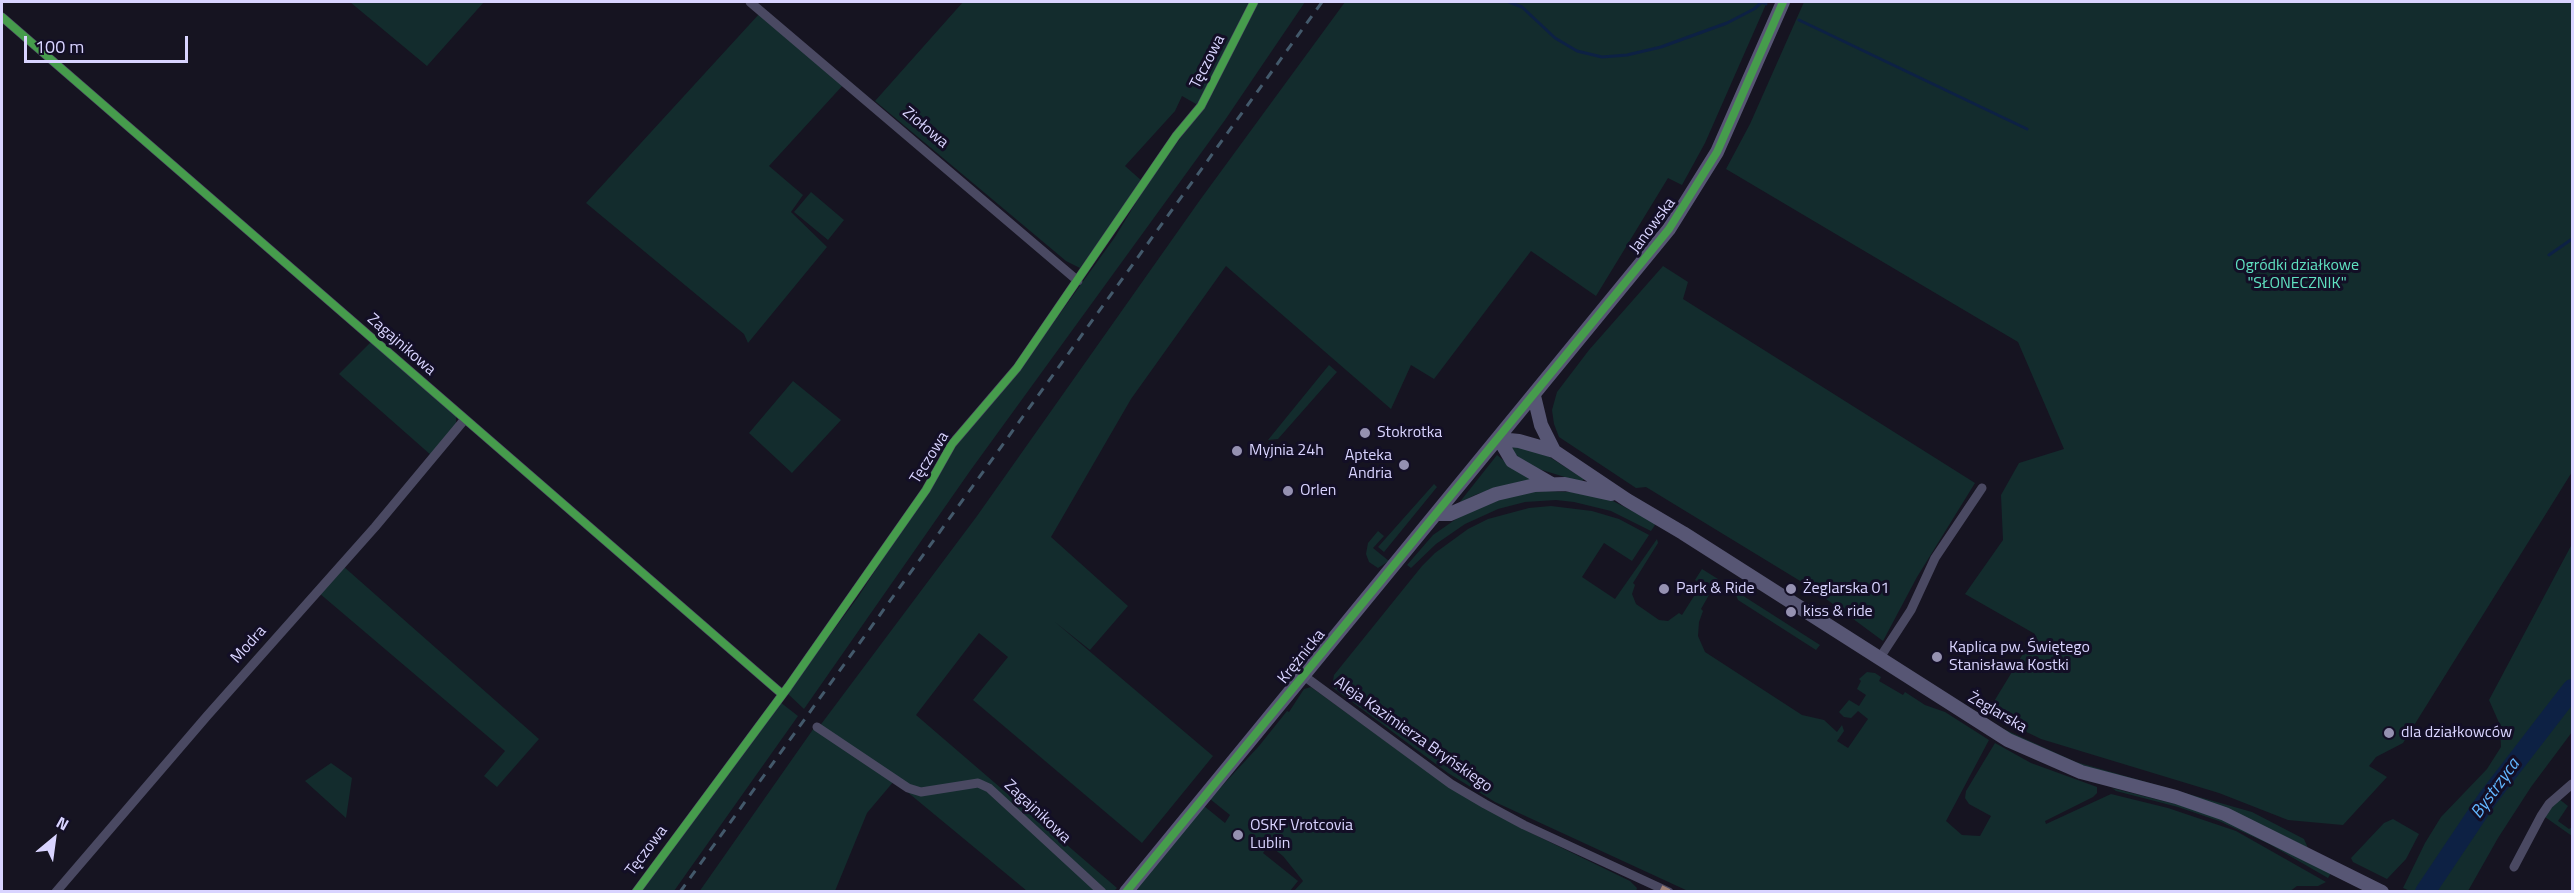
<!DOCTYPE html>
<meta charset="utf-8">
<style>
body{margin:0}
#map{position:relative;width:2574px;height:893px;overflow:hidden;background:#161421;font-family:"Titillium Web",sans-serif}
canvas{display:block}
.frame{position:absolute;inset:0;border:3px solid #d9d4ff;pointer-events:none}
.north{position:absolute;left:24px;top:809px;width:60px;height:60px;-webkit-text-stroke:4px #130f26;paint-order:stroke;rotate:29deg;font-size:16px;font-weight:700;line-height:24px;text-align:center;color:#d9d4ff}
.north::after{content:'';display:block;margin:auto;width:21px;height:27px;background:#d9d4ff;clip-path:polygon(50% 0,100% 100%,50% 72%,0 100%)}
.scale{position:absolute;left:24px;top:36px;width:164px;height:27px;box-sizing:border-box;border:3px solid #d9d4ff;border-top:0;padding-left:8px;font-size:18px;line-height:21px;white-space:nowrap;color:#d9d4ff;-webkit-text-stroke:4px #130f26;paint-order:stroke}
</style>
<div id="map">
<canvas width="2574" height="893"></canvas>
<div class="frame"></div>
<div class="north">N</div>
<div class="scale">100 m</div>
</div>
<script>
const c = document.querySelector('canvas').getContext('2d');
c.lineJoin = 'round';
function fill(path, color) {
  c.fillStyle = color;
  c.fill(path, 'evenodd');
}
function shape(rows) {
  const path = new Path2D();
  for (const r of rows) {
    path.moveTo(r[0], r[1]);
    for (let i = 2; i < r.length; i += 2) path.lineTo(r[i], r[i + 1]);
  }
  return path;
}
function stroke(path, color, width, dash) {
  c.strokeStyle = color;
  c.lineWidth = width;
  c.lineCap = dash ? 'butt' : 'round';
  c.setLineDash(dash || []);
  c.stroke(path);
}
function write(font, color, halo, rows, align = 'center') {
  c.font = font + ' "Titillium Web",sans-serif';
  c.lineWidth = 6;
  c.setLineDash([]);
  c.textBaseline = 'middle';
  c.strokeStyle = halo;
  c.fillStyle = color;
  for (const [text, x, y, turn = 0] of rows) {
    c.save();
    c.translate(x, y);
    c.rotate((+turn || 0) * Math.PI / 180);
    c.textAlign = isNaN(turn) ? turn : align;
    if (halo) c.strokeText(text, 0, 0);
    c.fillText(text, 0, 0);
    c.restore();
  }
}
fill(shape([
 [350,2,484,2,427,66],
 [963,2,1305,2,1225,120,970,471,804,709,787,693,858,597,956,446,1020,369,1115,237,1154,173,1203,108,1182,96,1175,111,1125,166,1142,181,1080,268,1066,261,875,101],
 [1345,2,1767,2,1705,143,1682,185,1668,178,1596,296,1531,251,1434,379,1411,365,1391,409,1226,266,1131,399,1051,537,1128,606,1090,650,1055,622,1213,756,1142,843,973,700,1008,657,979,633,916,715,1117,888,1114,891,1027,891,894,781,867,813,835,891,699,892,814,728,819,727,977,516,1200,200],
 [1804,2,2572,2,2572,472,2403,743,2376,757,2369,766,2387,777,2343,825,2288,820,2219,793,2041,739,1987,713,2035,634,1965,594,2003,540,2001,495,2019,463,2064,449,2018,342,1726,169,1750,124],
 [760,13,844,84,769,166,803,195,791,212,827,247,748,343,744,334,586,203],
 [811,192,844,220,828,240,794,212],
 [1663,266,1688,282,1683,299,1975,483,1917,577,1883,641,1810,587,1646,487,1636,488,1559,437,1554,424,1552,410,1557,392,1589,350],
 [372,341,456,415,456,424,432,456,339,374],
 [1329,365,1337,372,1278,439,1268,440],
 [793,381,841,420,792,473,749,433],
 [1513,445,1548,456,1584,479,1581,482,1529,466,1515,454,1511,449],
 [1497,455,1512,467,1537,479,1477,494,1459,503],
 [1434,484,1437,487,1384,552,1378,547],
 [1546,491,1572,492,1611,500,1654,522,1655,525,1651,531,1611,511,1574,502,1556,500,1525,502,1498,509,1465,524,1436,544,1411,568,1407,565,1433,535,1459,517,1484,504,1522,493],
 [1551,506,1592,511,1619,519,1649,535,1632,561,1604,543,1582,577,1615,599,1657,539,1658,543,1633,583,1635,585,1632,594,1636,604,1659,620,1668,621,1679,613,1682,615,1701,585,1695,580,1702,569,1718,579,1701,609,1703,611,1699,622,1698,636,1705,652,1802,715,1824,720,1837,732,1842,725,1844,731,1837,741,1848,748,1868,719,1858,711,1851,718,1844,717,1839,712,1849,700,1859,706,1866,695,1857,689,1861,681,1859,679,1867,672,1875,673,1881,677,1879,681,1903,695,1905,692,1925,705,1945,712,1989,740,1946,821,1962,835,1980,836,1991,816,1969,804,1965,798,1966,791,1995,743,2031,763,2097,787,2097,793,2093,797,2045,821,2046,824,2111,794,2168,808,2236,831,2326,882,2318,886,2297,886,2289,892,1688,891,1495,802,1448,773,1332,687,1334,675,1422,566,1435,553,1468,529,1488,519,1529,508],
 [1378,531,1384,536,1373,548,1389,561,1378,568,1369,562,1366,554,1368,543],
 [2572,544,2572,732,2531,787,2498,838,2468,891,2410,891,2403,888,2425,843,2441,817,2487,769,2501,747,2500,725,2489,700],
 [343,566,539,739,497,787,484,776,505,751,319,593],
 [1734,590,1820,645,1816,650,1738,600],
 [1311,687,1449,787,1521,828,1630,881,1637,888,1636,892,1294,891,1303,881,1283,856,1269,845,1263,853,1298,881,1290,891,1135,892,1204,806,1225,823,1230,815,1210,799,1259,746,1287,711,1289,712,1304,689],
 [780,702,798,716,674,891,640,892],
 [1999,727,2076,762,2252,812,2304,839,2308,848,2233,811,2084,767,2007,733],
 [331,763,352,778,346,818,305,781],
 [2112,788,2183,806,2221,819,2331,873,2328,878,2269,844,2219,821,2178,807,2116,791],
 [2559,799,2568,806,2558,821,2569,829,2572,827,2572,836,2545,817,2549,810],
 [2393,819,2419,834,2406,859,2387,879,2353,862,2351,858,2384,823]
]), '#132c2d');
stroke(shape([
 [1509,2,1522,7,1555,38,1577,51,1602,57,1627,55,1661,47,1727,23,1754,9,1762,2,1766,4],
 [1799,20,2027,129],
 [2549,255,2572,239]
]), '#0d2144', 3);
stroke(shape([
 [2425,892,2488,798,2572,689]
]), '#0d2144', 20);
stroke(shape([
 [750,2,1078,281],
 [2,17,782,694],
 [1879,659,1911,610,1935,558,1982,488],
 [1304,676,1451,784,1485,804,1524,825,1669,892],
 [817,727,908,788,921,792,978,783,989,788,1102,892],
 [2514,867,2541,816,2549,804,2572,784],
 [56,892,207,716,375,527,465,419],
 [636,892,788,687,926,490,952,444,1017,368,1176,136,1201,106,1254,2]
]), '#4a4962', 9);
stroke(shape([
 [1534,396,1541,425,1554,451],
 [1499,439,1519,441,1554,451,1627,500,1683,533,2008,740,2081,772,2176,797,2225,814,2382,892],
 [1499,439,1512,461,1550,483],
 [1438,514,1450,514,1496,494,1535,485,1565,484,1611,494],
 [1126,892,1669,229,1717,152,1783,2]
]), '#575674', 14);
stroke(shape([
 [680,892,1322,2]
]), '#43596b', 3, [9, 8]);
stroke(shape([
 [1661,888,1669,892]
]), '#9e8076', 6, [12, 6]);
stroke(shape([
 [2,17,782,694],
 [636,892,788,687,926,490,952,444,1017,368,1176,136,1201,106,1254,2],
 [1126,892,1669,229,1717,152,1783,2]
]), '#469c4c', 8);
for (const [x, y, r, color] of [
 [1365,433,6,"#9591b1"],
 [1237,451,6,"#9591b1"],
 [1404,465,6,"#9591b1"],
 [1288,491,6,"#9591b1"],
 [1664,589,6,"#9591b1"],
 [1791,589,6,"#9591b1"],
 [1791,612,6,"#9591b1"],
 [1937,657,6,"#9591b1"],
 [2389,733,6,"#9591b1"],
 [1238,835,6,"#9591b1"]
]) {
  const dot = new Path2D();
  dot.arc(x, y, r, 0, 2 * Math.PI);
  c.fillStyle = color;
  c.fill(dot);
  stroke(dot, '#130f26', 2);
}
write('16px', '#d9d4ff', '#130f26', [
 ["Tęczowa",1208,62,-63],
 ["Ziołowa",925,128,40],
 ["Janowska",1653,226,-53],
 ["Zagajnikowa",401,345,41],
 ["Tęczowa",930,458,-58],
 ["Modra",249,645,-48],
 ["Krężnicka",1302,657,-51],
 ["Żeglarska",1997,713,30],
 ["Aleja Kazimierza Bryńskiego",1413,735,35],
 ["Zagajnikowa",1037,812,43],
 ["Tęczowa",647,851,-53]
]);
write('16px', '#5fe0c0', '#130f26', [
 ["Ogródki działkowe",2297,266],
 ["\"SŁONECZNIK\"",2297,284]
]);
write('16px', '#d9d4ff', '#130f26', [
 ["Stokrotka",1377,433],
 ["Myjnia 24h",1249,451],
 ["Apteka",1392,456,"right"],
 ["Andria",1392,474,"right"],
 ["Orlen",1300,491],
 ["Park & Ride",1676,589],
 ["Żeglarska 01",1803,589],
 ["kiss & ride",1803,612],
 ["Kaplica pw. Świętego",1949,648],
 ["Stanisława Kostki",1949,666],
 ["dla działkowców",2401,733],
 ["OSKF Vrotcovia",1250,826],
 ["Lublin",1250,844]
], 'left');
write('italic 18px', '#62b6ff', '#130f26', [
 ["Bystrzyca",2496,789,-54]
]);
</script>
